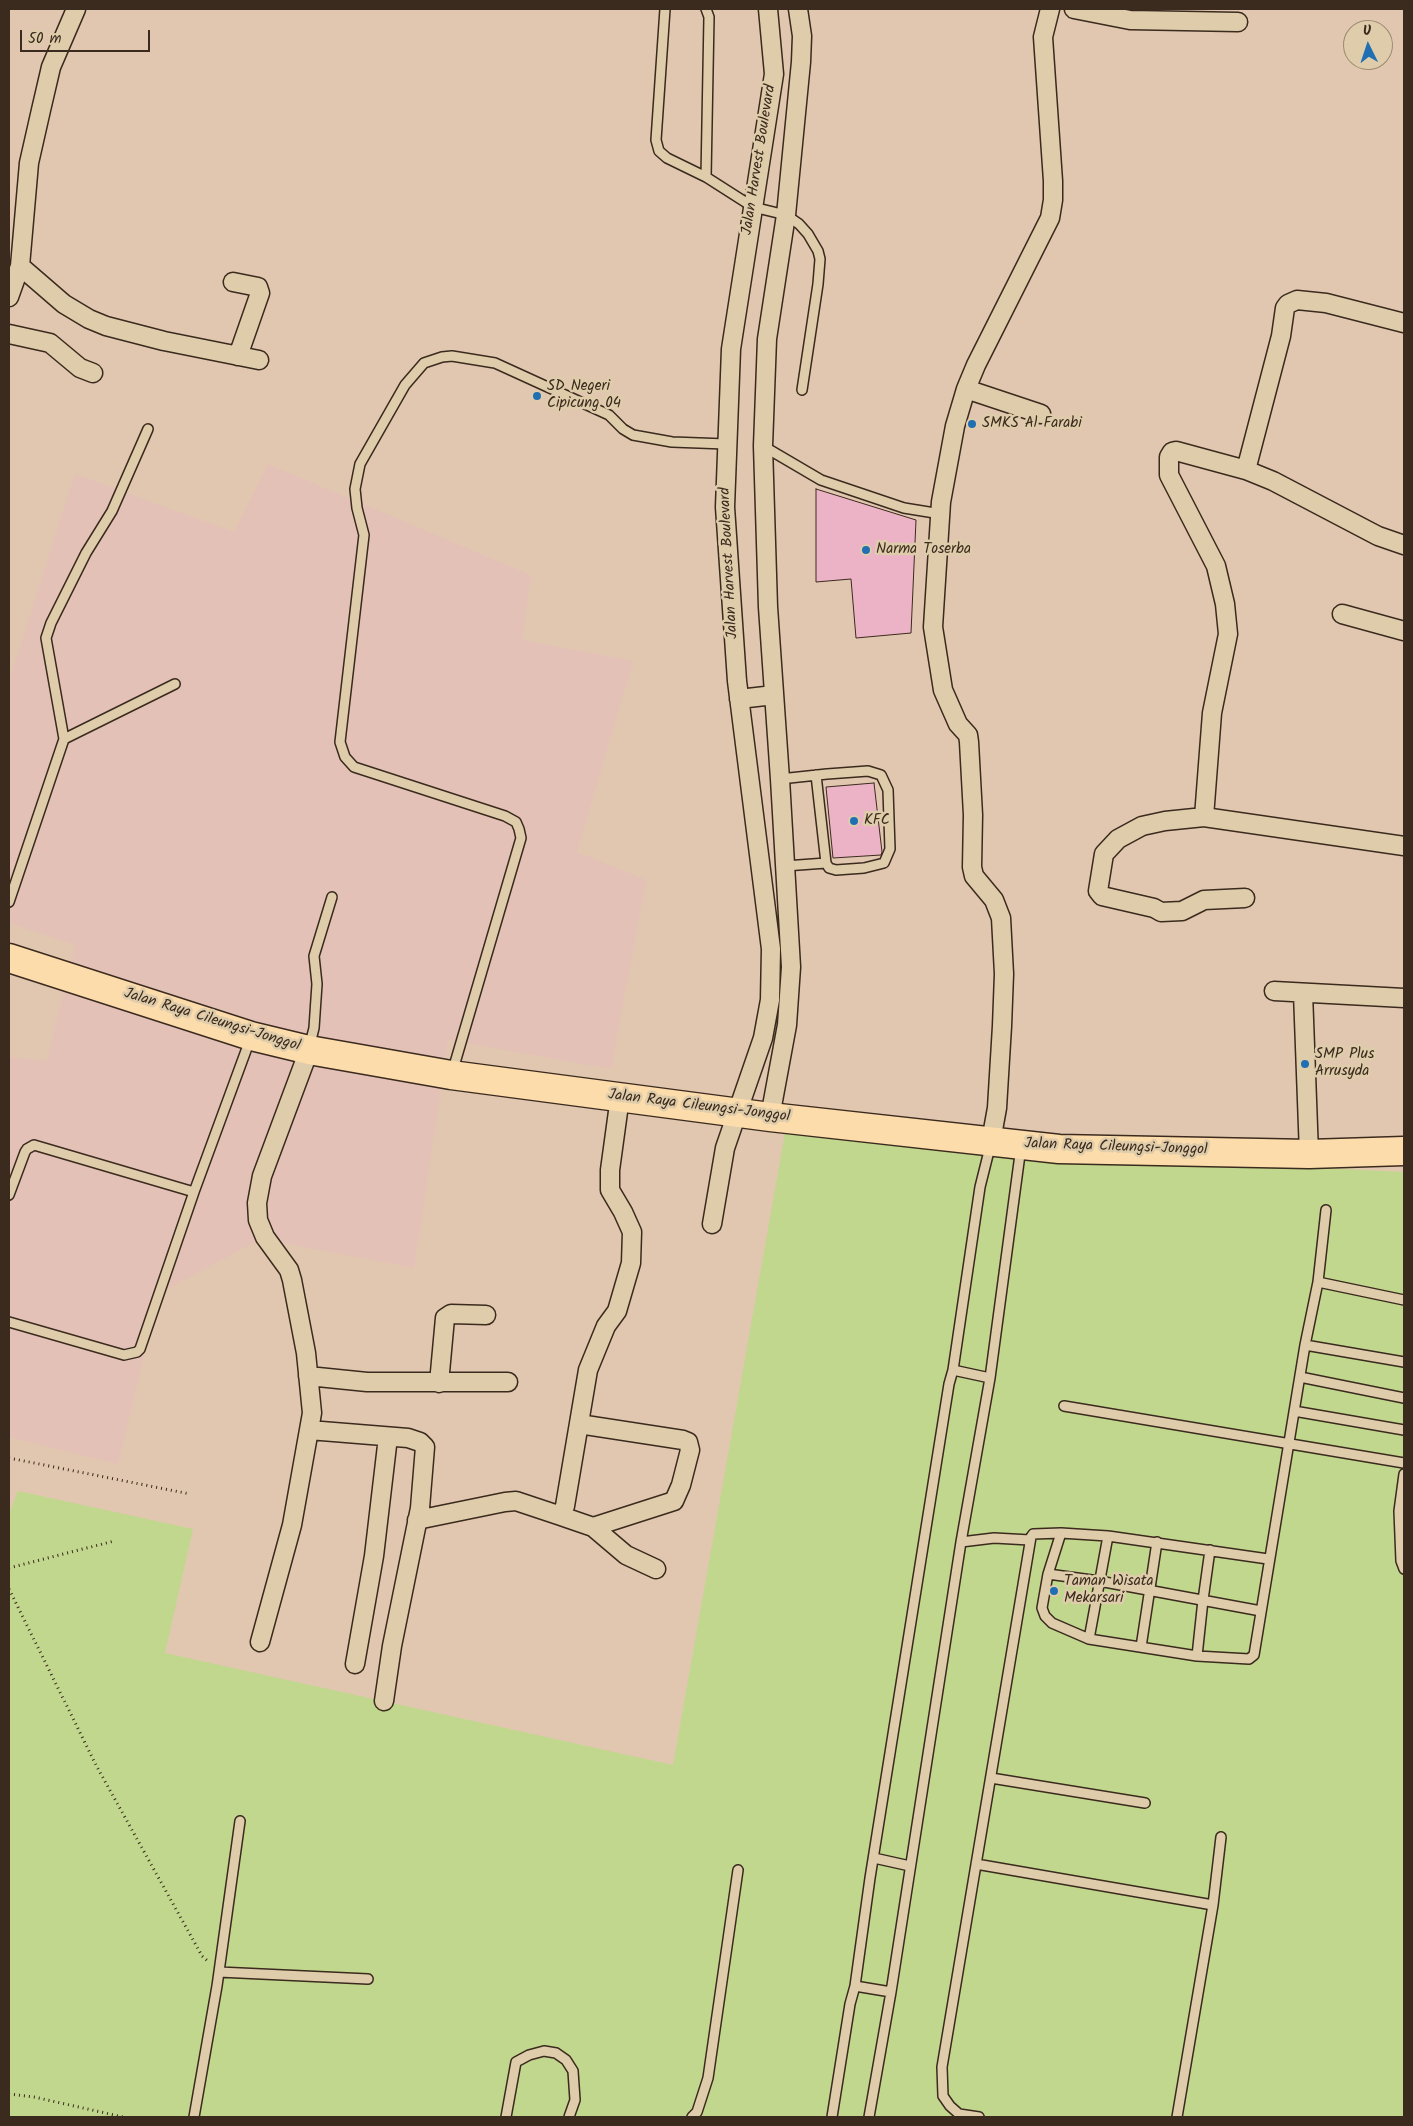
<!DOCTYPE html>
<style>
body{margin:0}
#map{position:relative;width:1413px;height:2126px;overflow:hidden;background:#e1c7b0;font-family:Kalam,sans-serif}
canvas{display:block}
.frame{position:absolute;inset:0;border:10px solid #3b2a1e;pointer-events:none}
.north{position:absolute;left:1343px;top:20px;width:50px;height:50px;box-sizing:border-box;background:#deccaa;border:1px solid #9d8b72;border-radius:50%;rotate:356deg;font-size:14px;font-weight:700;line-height:20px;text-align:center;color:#3b2a1e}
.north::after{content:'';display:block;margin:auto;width:18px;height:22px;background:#1f6fb2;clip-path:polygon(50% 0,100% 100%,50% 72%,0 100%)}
.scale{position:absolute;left:20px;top:30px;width:130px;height:22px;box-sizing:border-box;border:2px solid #3b2a1e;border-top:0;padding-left:6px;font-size:15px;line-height:18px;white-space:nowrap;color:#3b2a1e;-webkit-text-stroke:4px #deccaa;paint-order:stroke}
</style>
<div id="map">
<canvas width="1413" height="2126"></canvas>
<div class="frame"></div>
<div class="north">U</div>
<div class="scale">50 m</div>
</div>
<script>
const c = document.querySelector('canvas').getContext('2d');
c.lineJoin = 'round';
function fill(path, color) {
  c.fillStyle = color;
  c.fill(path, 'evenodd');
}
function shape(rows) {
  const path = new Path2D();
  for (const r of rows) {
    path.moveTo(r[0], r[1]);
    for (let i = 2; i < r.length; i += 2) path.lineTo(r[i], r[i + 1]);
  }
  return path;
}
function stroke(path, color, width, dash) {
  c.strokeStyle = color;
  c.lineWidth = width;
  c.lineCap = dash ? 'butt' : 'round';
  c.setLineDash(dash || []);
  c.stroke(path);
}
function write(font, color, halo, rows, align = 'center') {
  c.font = font + ' Kalam,sans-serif';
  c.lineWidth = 5;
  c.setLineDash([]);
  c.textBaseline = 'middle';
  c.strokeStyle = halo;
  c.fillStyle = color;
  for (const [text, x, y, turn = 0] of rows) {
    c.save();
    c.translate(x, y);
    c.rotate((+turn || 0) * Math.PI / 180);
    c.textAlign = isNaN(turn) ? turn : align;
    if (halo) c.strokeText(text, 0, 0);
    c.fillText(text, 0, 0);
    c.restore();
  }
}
fill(shape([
 [268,464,531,575,522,640,633,661,577,852,646,880,611,1069,448,1040,414,1268,261,1239,159,1293,118,1464,9,1437,9,1057,47,1061,75,945,9,923,9,681,75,474,234,532]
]), '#e4c1b7');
fill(shape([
 [785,1133,933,1148,1404,1172,1404,2117,9,2117,9,1514,18,1491,193,1529,165,1653,673,1765]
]), '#c0d78d');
const building = shape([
 [816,489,916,520,911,633,856,638,851,579,816,582,816,489],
 [874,783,882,852,881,855,833,858,826,787,874,783]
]);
fill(building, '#ecb3c6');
stroke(building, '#3b2a1e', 1);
const service = shape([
 [665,9,656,140,659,151,667,158,706,177,753,207,786,215,799,224,808,234,818,251,820,259,818,284,802,390],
 [706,177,709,17,706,9],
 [763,446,821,480,904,508,941,514],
 [64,739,175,684],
 [780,779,827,774,868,771,881,775,888,790,890,849,884,863,864,868,836,870,829,868,826,863,816,775],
 [785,866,826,863],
 [9,902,64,739,46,638,51,623,86,553,112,511,148,429],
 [309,1048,314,1028,317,984,314,956,332,897],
 [452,1073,521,838,519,829,516,822,505,816,354,767,345,757,340,742,364,535,357,508,355,489,360,464,405,385,424,363,442,357,452,356,495,363,609,415,623,429,633,435,672,442,726,444],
 [9,1195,25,1152,27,1149,34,1145,194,1192,251,1037],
 [1318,1282,1404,1300],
 [9,1322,124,1355,137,1352,140,1349,194,1192],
 [1305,1345,1404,1362],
 [953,1370,990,1378],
 [1300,1377,1404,1398],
 [1064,1406,1404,1463],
 [1294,1411,1404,1430],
 [1404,1474,1399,1511,1401,1561,1404,1569],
 [1061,1533,1048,1574,1042,1608,1045,1616,1052,1623,1089,1639,1197,1656,1249,1659,1254,1655,1305,1345,1318,1282,1326,1210],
 [961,1542,994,1538,1030,1540],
 [1048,1574,1099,1581,1261,1611],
 [1089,1639,1108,1536],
 [1141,1647,1157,1542],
 [1197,1656,1203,1600,1210,1550],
 [991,1778,1145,1803],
 [874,1858,910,1866],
 [976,1864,1213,1905],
 [219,1972,368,1979],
 [855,1986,891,1992],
 [194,2117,217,1986,240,1821],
 [506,2117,516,2062,529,2055,544,2051,556,2053,566,2060,573,2071,575,2100,569,2117],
 [692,2117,697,2112,708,2078,738,1870],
 [832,2117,850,2004,855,1986,870,1878,949,1384,953,1370,980,1187,991,1143],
 [869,2117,891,1992,961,1542,990,1378,1021,1147],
 [979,2117,959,2114,950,2106,943,2096,942,2067,1031,1537,1033,1534,1061,1533,1108,1536,1268,1559],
 [1177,2117,1213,1905,1221,1837]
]);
const minor = shape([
 [1074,9,1130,20,1238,22],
 [20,266,64,304,89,319,106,326,164,341,259,360],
 [233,282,258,287,260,293,238,356],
 [9,297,20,266,29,163,41,110,51,67,76,9],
 [9,334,50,343,80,368,93,373],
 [966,389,1041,414],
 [1246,470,1281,336,1285,308,1288,304,1297,300,1326,303,1404,323],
 [1342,614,1404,631],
 [739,699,774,695],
 [1204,817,1212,713,1228,634,1225,604,1216,566,1169,475,1169,457,1172,452,1176,451,1246,470,1273,481,1378,536,1404,545],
 [1245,898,1204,900,1182,911,1161,912,1154,908,1102,896,1098,891,1104,854,1118,839,1142,826,1165,821,1204,817,1404,846],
 [1274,991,1404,998],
 [1303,993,1309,1154],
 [620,1097,610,1170,610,1190,623,1212,632,1232,631,1263,617,1311,606,1326,588,1370,565,1506,561,1516,593,1527,626,1555,656,1569],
 [770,1117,787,1025,791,967,780,779,768,607,763,446,767,339,786,215,801,62,802,36,798,9],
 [991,1141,997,1108,1002,1026,1004,974,1001,918,994,900,974,876,972,867,973,815,969,742,968,735,958,724,943,690,933,627,941,502,955,426,966,389,976,365,1050,218,1053,200,1053,181,1043,37,1050,9],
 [712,1224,725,1148,763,1038,770,1000,771,949,737,681,725,507,731,349,774,74,768,9],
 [308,1376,367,1382,508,1382],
 [439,1383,445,1318,451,1314,486,1315],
 [579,1424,683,1440,688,1442,690,1450,681,1485,674,1501,593,1527],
 [309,1430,408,1438,420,1442,425,1447,420,1508,392,1646,384,1701],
 [417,1520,505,1502,516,1501,561,1516],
 [260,1642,292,1525,312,1413,306,1353,292,1280,289,1270,265,1237,258,1220,257,1203,262,1176,309,1050],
 [355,1664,374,1556,388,1437]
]);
const primary = shape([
 [9,958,251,1036,309,1050,451,1075,770,1117,1059,1149,1309,1154,1404,1151]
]);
stroke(service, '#3b2a1e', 12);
stroke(minor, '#3b2a1e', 21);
stroke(primary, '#3b2a1e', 31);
stroke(shape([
 [9,1458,190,1494],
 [9,1568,114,1541],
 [9,1589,97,1767,202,1956,209,1962],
 [9,2094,34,2097,123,2117]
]), '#3b2a1e', 3, [1, 4]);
stroke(service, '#deccaa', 9);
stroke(minor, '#deccaa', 18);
stroke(primary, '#fddcac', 28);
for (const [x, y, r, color] of [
 [537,396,5,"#1f6fb2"],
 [972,424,5,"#1f6fb2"],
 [866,550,5,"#1f6fb2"],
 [854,821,5,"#1f6fb2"],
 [1305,1064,5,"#1f6fb2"],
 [1054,1591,5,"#1f6fb2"]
]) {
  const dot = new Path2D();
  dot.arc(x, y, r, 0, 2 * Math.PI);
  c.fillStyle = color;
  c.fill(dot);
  stroke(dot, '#deccaa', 2);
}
write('15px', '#3b2a1e', '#deccaa', [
 ["Jalan Harvest Boulevard",760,160,-81],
 ["Jalan Harvest Boulevard",730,563,-93],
 ["Jalan Raya Cileungsi-Jonggol",212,1021,17],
 ["Jalan Raya Cileungsi-Jonggol",699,1107,7],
 ["Jalan Raya Cileungsi-Jonggol",1116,1148,2]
]);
write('15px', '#3b2a1e', '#deccaa', [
 ["SD Negeri",547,387],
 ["Cipicung 04",547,404],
 ["SMKS Al Farabi",982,424],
 ["Narma Toserba",876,550],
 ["KFC",864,821],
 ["SMP Plus",1315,1055],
 ["Arrusyda",1315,1072],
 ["Taman Wisata",1064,1582],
 ["Mekarsari",1064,1599]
], 'left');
</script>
